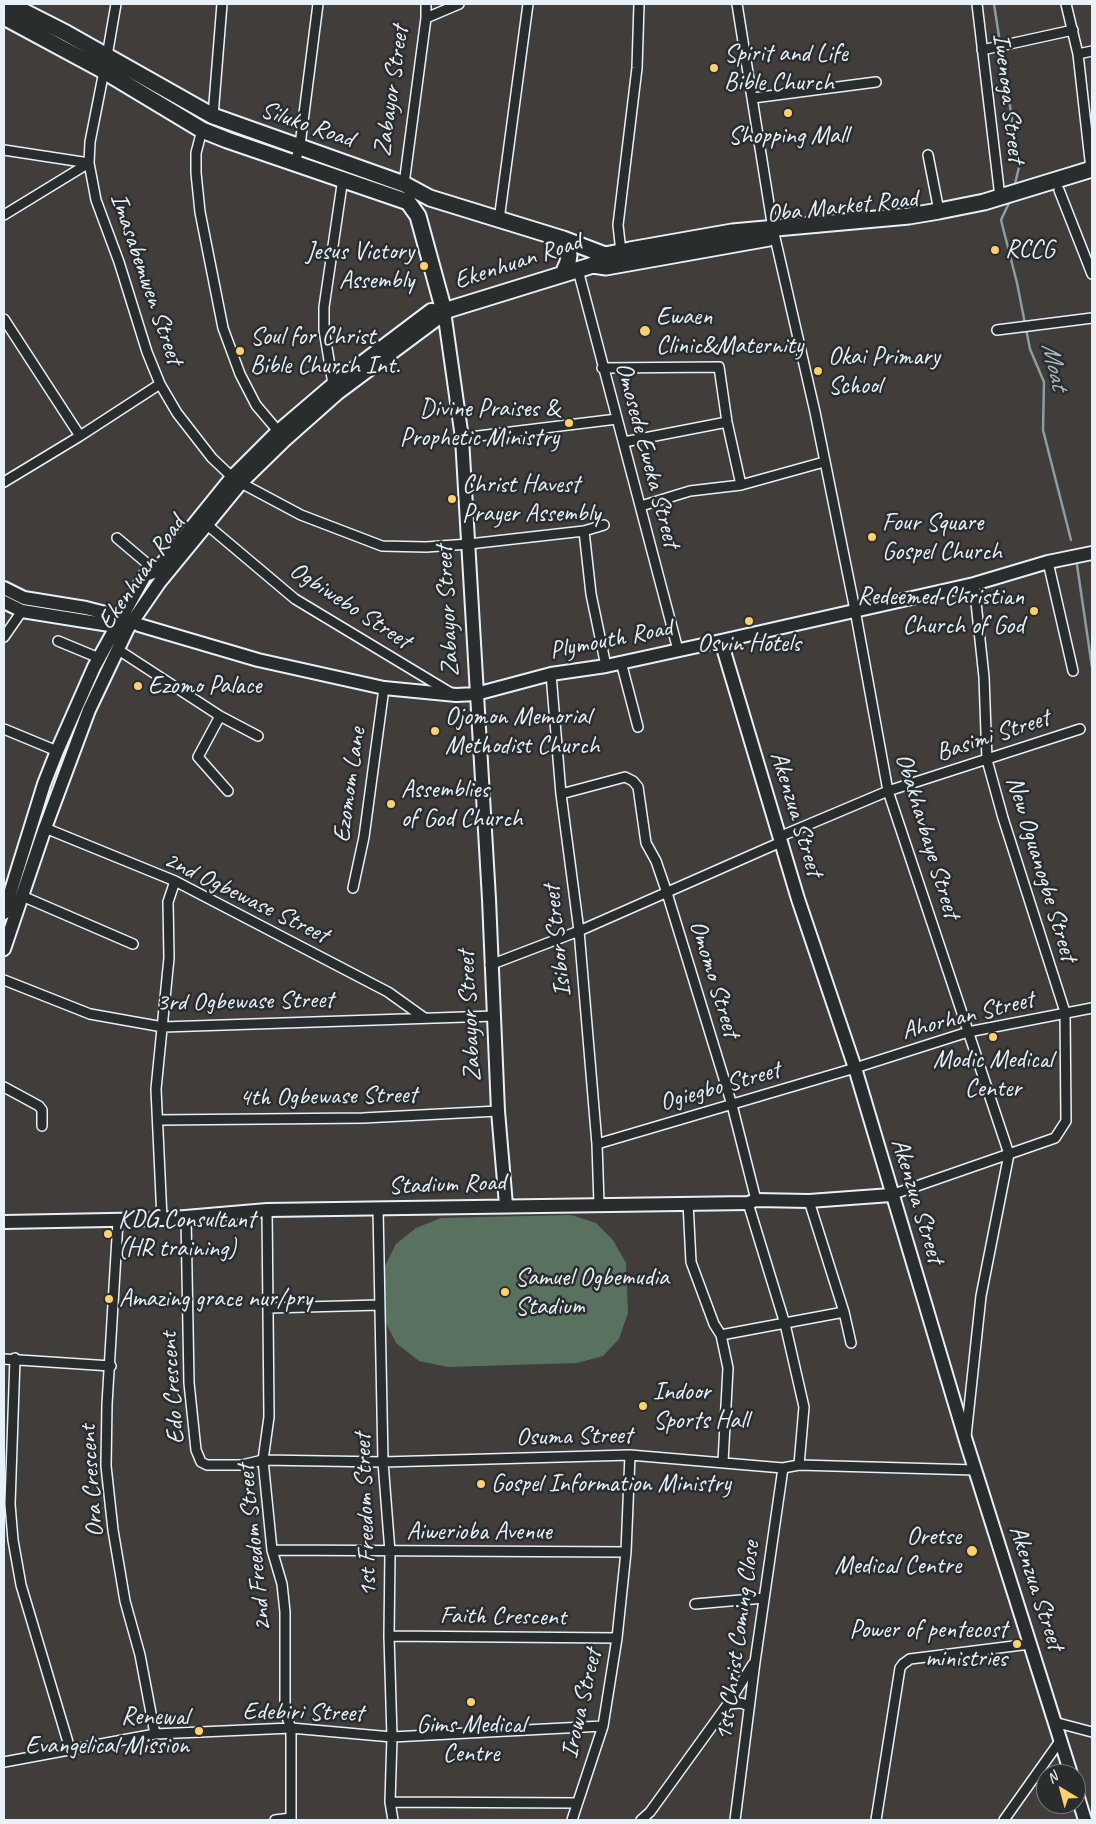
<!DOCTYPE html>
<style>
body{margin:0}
#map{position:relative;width:1096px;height:1824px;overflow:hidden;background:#403d3b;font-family:Caveat,sans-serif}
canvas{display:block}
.frame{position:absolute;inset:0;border:5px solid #e8f1f8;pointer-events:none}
.north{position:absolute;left:1036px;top:1764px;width:50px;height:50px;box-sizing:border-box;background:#2a2d2e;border:1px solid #767b7f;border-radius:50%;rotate:323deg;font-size:14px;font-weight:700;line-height:20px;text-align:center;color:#e8f1f8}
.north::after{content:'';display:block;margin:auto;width:18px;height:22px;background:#ffd166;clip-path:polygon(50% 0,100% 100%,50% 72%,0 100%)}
</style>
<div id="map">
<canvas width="1096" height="1824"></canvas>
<div class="frame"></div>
<div class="north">N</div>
</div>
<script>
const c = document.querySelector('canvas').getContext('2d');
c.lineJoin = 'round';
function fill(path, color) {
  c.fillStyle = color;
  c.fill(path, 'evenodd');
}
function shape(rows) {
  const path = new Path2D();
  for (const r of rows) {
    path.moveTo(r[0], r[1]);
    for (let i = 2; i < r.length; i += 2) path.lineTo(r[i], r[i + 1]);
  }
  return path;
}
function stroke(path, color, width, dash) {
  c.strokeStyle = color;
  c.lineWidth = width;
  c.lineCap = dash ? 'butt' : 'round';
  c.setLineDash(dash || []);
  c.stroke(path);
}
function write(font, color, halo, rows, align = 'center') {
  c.font = font + ' Caveat,sans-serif';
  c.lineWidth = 5;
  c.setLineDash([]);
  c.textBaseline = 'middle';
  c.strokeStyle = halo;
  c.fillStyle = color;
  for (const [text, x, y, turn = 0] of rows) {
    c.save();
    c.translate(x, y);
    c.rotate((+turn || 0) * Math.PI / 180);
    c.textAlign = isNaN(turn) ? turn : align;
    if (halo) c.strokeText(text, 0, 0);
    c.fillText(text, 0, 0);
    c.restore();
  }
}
fill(shape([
 [571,1215,596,1223,613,1240,626,1263,628,1313,619,1339,603,1356,577,1363,448,1367,419,1361,396,1343,384,1319,383,1270,396,1244,416,1228,441,1218]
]), '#59715f');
stroke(shape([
 [994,4,1000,43],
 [1001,48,1012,119,1012,133,1020,163,1014,188],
 [1009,203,1001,220,1017,283,1030,349,1044,382,1043,430,1071,540],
 [1077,565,1092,667]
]), '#899ea5', 2.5);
const street = shape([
 [737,4,773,229,815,412,855,610,888,791,1009,1154,981,1296,966,1436],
 [977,4,1000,197],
 [1066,4,1078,54,1091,169],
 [426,18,459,4],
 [982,50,1073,30],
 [1078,54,1092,51],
 [107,56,116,4],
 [104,71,90,142,89,163,96,200,119,262,147,352,160,384,177,413,212,458,232,477],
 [753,98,876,82],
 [213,116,222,4],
 [202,130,196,153,196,173,200,212,223,328,240,374,256,405,278,431],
 [4,150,89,163],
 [928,155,939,211],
 [295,163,300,145,318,4],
 [404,184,426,18,426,4],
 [1059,190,1092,274],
 [4,215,89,163],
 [499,220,528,4],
 [621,252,618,225,637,68,639,4],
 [578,270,678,650],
 [4,319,80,436],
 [997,330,1092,318],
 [602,368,719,367,727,422,741,485],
 [333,384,324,330,324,307,343,178],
 [462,438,617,419],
 [624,442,727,422],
 [4,482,80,436,160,384],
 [241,483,301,515,382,546,426,547,469,544,584,531,604,525],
 [641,506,690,491,741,485,824,462],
 [206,524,295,599,451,693],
 [584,531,591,594,606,666],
 [117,538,156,571],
 [1048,562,1073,671],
 [4,637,22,611],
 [58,641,99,658],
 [117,649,220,716,258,736],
 [621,662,638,727],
 [551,674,561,794,579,931,597,1144,599,1204],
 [220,716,198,757,228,791],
 [4,729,57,751],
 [561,794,625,777,633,781,638,787,646,843,656,861,667,893,732,1105,756,1200],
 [45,828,175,881,388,992,423,1017],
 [779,837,888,791,1080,729],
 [353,888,364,837,384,688],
 [22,896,133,944],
 [490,965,579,931,781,842],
 [4,980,90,1014,163,1027,495,1016],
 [4,1087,39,1106,42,1110,42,1126],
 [158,1120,363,1118,498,1111],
 [597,1144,855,1068,968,1032,1092,1008],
 [891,1195,1055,1138,1066,1121,1065,1012,1003,818,987,760,984,677,974,584],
 [809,1201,844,1312,851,1343],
 [688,1203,691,1262,714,1324,721,1335,728,1368,723,1462],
 [748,1203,785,1324,804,1407,799,1465],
 [378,1209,383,1462,390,1552,389,1636,392,1737,390,1802,393,1820],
 [267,1210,269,1417,263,1460,272,1550,282,1584,285,1612,285,1712,291,1728,291,1820],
 [186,1217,189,1383,196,1450,201,1462,207,1465,242,1465,263,1460,383,1462,630,1455,783,1468,799,1465,975,1470],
 [162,1219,156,1089,169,958,168,902,175,881],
 [118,1221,107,1404,106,1466,113,1530,125,1601,140,1655,155,1734],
 [268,1308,379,1305],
 [721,1335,844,1312],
 [15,1358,10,1504,13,1540,21,1585,70,1749],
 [4,1359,111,1366],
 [272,1550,626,1552],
 [695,1604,764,1598],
 [389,1636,617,1638],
 [728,1704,741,1703,749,1706],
 [1054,1722,1092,1732],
 [4,1762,155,1734,291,1728,392,1737,603,1726],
 [390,1802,577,1803],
 [275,1820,291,1818],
 [572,1820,603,1726,617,1638,626,1552,630,1455],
 [641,1820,650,1812,728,1704,753,1664],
 [735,1820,755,1662,783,1468],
 [876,1820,900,1668,903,1664,910,1659,1030,1644],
 [1004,1820,1060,1741]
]);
const secondary = shape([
 [444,311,462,438,489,899,498,1111,506,1205],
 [4,588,24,598,86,608,133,620,139,625,258,660,384,688,456,695,476,694,551,674,606,666,721,641,974,584,1048,562,1092,553],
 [4,602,22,611,122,627],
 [721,641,798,899,855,1068,966,1441,1071,1774],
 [4,913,44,784,57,751,94,667,145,575,156,571,232,477,278,431,333,384,431,310,444,311],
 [4,949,45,828,89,710,128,628,159,583,241,483,285,440,338,393,436,320,444,311],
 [4,1222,162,1219,267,1210,748,1203,756,1200,809,1201,891,1195],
 [1076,1791,1085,1820]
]);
const primary = shape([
 [9,4,66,33,213,116,404,184,430,198,563,239,605,255],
 [4,17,104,71,202,130,227,140,408,202,418,216,444,311,593,265,605,255,630,250,732,232,909,216,939,211,984,202,1092,169],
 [593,265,606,267,769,238],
 [563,274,568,262,569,255,563,239]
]);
stroke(street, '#e8f1f8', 12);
stroke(secondary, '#e8f1f8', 16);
stroke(primary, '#e8f1f8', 19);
stroke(street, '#2a2d2e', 9);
stroke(secondary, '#2a2d2e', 12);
stroke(primary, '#2a2d2e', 15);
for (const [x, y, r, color] of [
 [714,68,5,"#ffd166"],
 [788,113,5,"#ffd166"],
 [995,250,5,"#ffd166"],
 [424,266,5,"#ffd166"],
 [645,331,6,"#ffd166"],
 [240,351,5,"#ffd166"],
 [818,371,5,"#ffd166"],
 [569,423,5,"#ffd166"],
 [452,499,5,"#ffd166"],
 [872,537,5,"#ffd166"],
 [1034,611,5,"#ffd166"],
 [749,621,5,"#ffd166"],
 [138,686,5,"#ffd166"],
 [435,731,5,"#ffd166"],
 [391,804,5,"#ffd166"],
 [993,1037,5,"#ffd166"],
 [108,1234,5,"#ffd166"],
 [505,1292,5,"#ffd166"],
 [109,1299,5,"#ffd166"],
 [643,1406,5,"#ffd166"],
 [481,1484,5,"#ffd166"],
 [972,1551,6,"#ffd166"],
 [1017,1644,5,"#ffd166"],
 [471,1702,5,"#ffd166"],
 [199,1731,5,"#ffd166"]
]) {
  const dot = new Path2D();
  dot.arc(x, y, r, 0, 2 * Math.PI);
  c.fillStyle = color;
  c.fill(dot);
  stroke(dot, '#2a2d2e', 2);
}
write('25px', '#e8f1f8', '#2a2d2e', [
 ["Spirit and Life",724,54],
 ["Bible Church",724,83],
 ["Shopping Mall",788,136,"center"],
 ["RCCG",1005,250],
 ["Jesus Victory",414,252,"right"],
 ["Assembly",414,281,"right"],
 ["Ewaen",656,317],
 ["Clinic&Maternity",656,346],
 ["Soul for Christ",250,337],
 ["Bible Church Int.",250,366],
 ["Okai Primary",828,357],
 ["School",828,386],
 ["Divine Praises &",559,409,"right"],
 ["Prophetic Ministry",559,438,"right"],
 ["Christ Havest",462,485],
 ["Prayer Assembly",462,514],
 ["Four Square",882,523],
 ["Gospel Church",882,552],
 ["Redeemed Christian",1024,597,"right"],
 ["Church of God",1024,626,"right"],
 ["Osvin Hotels",749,644,"center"],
 ["Ezomo Palace",148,686],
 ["Ojomon Memorial",445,717],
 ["Methodist Church",445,746],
 ["Assemblies",401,790],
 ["of God Church",401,819],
 ["Modic Medical",993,1060,"center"],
 ["Center",993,1089,"center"],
 ["KDG Consultant",118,1220],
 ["(HR training)",118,1249],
 ["Samuel Ogbemudia",515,1278],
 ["Stadium",515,1307],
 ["Amazing grace nur/pry",119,1299],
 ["Indoor",653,1392],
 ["Sports Hall",653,1421],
 ["Gospel Information Ministry",491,1484],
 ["Oretse",961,1537,"right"],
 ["Medical Centre",961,1566,"right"],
 ["Power of pentecost",1007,1630,"right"],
 ["ministries",1007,1659,"right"],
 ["Renewal",189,1717,"right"],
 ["Evangelical Mission",189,1746,"right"],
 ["Gims Medical",471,1725,"center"],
 ["Centre",471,1754,"center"]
], 'left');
write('25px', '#e8f1f8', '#2a2d2e', [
 ["Zabayor Street",392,91,-82],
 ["Iwenoga Street",1008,98,83],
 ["Siluko Road",307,125,19],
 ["Oba Market Road",842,207,-6],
 ["Ekenhuan Road",518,262,-18],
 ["Imasabemwen Street",146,279,71],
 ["Omosede Eweka Street",647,455,75],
 ["Ekenhuan Road",142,573,-55],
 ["Ogbiwebo Street",350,606,33],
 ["Zabayor Street",448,611,-93],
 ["Plymouth Road",611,640,-11],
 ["Basimi Street",993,736,-18],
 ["Ezomom Lane",350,785,-82],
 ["Akenzua Street",796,814,73],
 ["Obakhavbaye Street",927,836,73],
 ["New Oguanogbe Street",1041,869,73],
 ["2nd Ogbewase Street",246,898,26],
 ["Isibor Street",558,941,-96],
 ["Omomo Street",714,979,73],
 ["3rd Ogbewase Street",245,1002,-1],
 ["Zabayor Street",470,1016,-93],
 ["Ahorhan Street",968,1016,-14],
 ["Ogiegbo Street",720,1087,-16],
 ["4th Ogbewase Street",328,1097,-1],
 ["Stadium Road",447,1185,-2],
 ["Akenzua Street",917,1201,73],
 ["Edo Crescent",173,1388,-94],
 ["Osuma Street",574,1437,-1],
 ["Ora Crescent",92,1481,-94],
 ["1st Freedom Street",366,1515,-92],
 ["Aiwerioba Avenue",479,1532],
 ["2nd Freedom Street",255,1548,-96],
 ["Akenzua Street",1036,1588,72],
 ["Faith Crescent",503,1617,1],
 ["1st Christ Coming Close",738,1641,-82],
 ["Irowa Street",582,1704,-77],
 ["Edebiri Street",303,1713,1]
]);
write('italic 26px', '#a9bac1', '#2a2d2e', [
 ["Moat",1054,366,77]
]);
</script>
